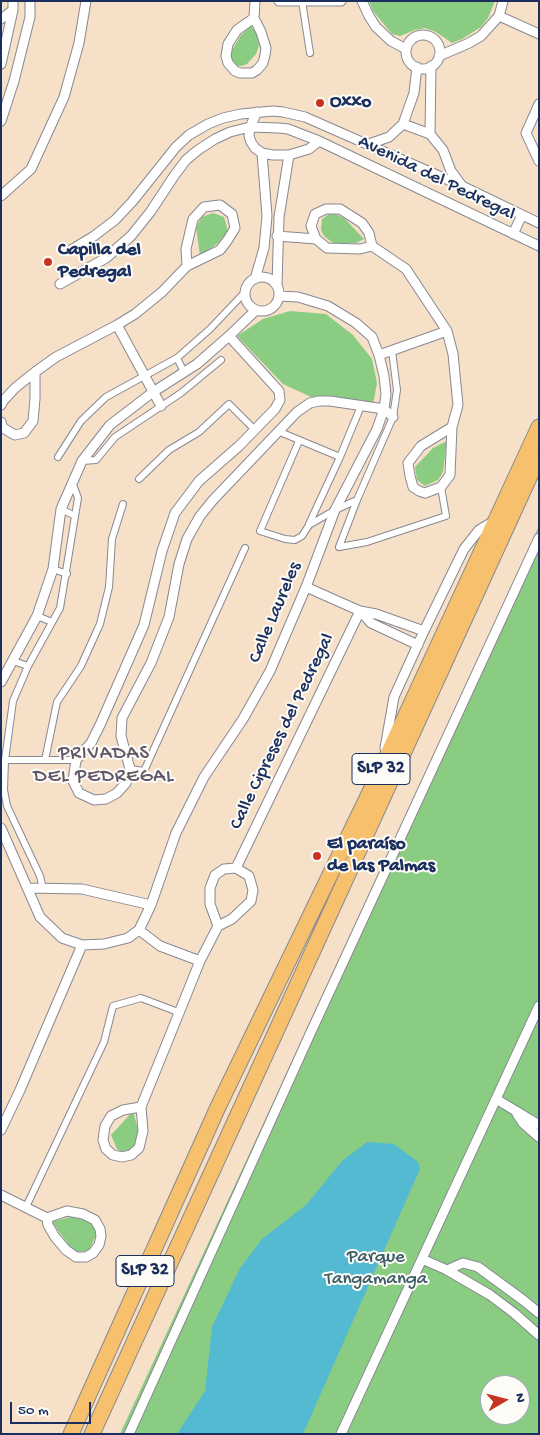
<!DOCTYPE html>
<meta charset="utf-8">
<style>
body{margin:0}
#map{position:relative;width:540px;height:1435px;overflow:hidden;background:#f6e0c7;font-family:"Gochi Hand",sans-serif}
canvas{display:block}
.frame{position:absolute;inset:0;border:2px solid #1b2f5e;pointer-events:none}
.north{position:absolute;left:480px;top:1375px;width:50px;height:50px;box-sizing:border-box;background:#fdfcf7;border:1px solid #a3aaba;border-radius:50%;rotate:82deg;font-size:14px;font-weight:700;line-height:20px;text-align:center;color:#1b2f5e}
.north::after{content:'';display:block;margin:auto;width:18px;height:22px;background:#c8321e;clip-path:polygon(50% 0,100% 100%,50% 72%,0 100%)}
.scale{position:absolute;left:10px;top:1402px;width:81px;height:22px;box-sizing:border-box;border:2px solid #1b2f5e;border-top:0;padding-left:6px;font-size:15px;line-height:18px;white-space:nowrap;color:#1b2f5e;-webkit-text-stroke:4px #fdfcf7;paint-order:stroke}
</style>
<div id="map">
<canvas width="540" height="1435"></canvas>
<div class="frame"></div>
<div class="north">N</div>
<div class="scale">50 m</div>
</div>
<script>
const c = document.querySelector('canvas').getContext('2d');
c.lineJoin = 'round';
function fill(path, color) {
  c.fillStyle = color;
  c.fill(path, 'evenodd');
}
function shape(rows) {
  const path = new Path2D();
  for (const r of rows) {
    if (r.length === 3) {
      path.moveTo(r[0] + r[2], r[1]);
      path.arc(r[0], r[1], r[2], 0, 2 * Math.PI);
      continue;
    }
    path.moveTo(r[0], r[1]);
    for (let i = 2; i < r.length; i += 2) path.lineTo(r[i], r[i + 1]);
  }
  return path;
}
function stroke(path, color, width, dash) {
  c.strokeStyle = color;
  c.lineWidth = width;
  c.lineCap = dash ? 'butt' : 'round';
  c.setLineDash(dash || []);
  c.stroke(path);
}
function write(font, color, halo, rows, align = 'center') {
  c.font = font + ' "Gochi Hand",sans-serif';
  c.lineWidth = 4;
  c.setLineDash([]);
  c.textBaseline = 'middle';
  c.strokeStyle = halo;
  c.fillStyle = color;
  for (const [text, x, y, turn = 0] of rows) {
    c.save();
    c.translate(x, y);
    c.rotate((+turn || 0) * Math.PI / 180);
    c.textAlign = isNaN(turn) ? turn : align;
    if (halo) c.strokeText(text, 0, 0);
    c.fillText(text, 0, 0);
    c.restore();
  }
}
fill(shape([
 [369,1,495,1,488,18,481,27,462,39,452,43,436,32,425,28,415,30,400,36,392,34,373,11],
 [251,26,256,33,258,40,259,46,256,54,247,64,242,66,237,66,232,62,230,56,231,52,241,35],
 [332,212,345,219,364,239,356,243,333,243,324,236,321,230,322,219],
 [213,213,224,217,228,231,218,243,200,256,196,227,202,217],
 [290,311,326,314,353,335,372,359,377,383,373,405,311,397,283,384,237,336,263,319],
 [447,441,443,472,438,480,425,486,417,480,415,467,433,448],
 [539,526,539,1434,120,1434],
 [490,1385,520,1385,520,1415,490,1415],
 [133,1111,140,1137,132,1148,123,1153,117,1149,111,1135],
 [70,1217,87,1220,96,1230,96,1235,89,1251,74,1252,52,1222]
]), '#8bcc83');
fill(shape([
 [367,1142,394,1144,418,1162,420,1169,303,1434,177,1434,205,1391,212,1327,240,1268,262,1239,306,1205,342,1161]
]), '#54bad2');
const pedestrian = shape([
 [302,1,310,53],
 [177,358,184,372],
 [280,432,340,457],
 [299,441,260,531,285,539,295,540,302,536,309,525,335,510,357,500],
 [58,457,81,421,106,397,177,358,210,329,246,291],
 [82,461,96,460,115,437,181,393,221,360],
 [139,479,169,450,199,432,229,404,255,430],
 [61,509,75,516],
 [309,524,340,457,361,406],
 [339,547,357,500,393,417,397,390,392,351],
 [339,547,367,542,446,516,441,487],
 [53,569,67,574],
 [37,616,52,622],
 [13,661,28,666],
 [5,760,76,760],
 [45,760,57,702,81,666,100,624,109,587,112,539,123,504],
 [130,769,144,771,245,548],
 [43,889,40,876,7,806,4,790,5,760,13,701,28,666,60,608,78,498,72,482],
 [26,1207,104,1042,113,1006,141,998,178,1012]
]);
const minor = shape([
 [279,1,341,1],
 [362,1,369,16,376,27,391,41,406,49],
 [499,16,539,34],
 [254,18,237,30,228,44,226,56,228,63,235,71,240,73,252,73,257,70,263,63,265,55,266,48,261,32,254,18,255,1],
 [1,19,13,10],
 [423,52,17],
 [439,56,469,43,481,36,499,16,503,1],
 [1,64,13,10,13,1],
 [431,66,430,134,443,150,451,171,462,186],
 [539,104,526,133,539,161],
 [257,112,250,127,249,136,251,142,255,148,262,153,273,155,289,155,309,149,319,141],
 [1,121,14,81,30,17,30,1],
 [403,124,430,134],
 [369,144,389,137,403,124,414,93,417,67],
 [1,196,31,169,64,97,79,43,86,1],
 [513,234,522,215],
 [277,236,316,239],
 [372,246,360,249,327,248,316,239,311,226,315,214,326,209,340,209,362,223,369,233,372,246,406,269,447,331,453,354,458,405,452,427,450,475,441,487,425,493,419,491,413,487,410,476,408,463,421,446,452,427],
 [71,250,94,236,115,220,132,202,176,147,189,135,208,124,223,118,241,114,273,111,283,112,305,117,462,186,539,223],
 [262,294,17],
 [255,279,264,248,267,216,262,153],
 [60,284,106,258,131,236,151,211,174,176,186,160,198,150,215,139,230,132,250,127,279,128,288,129,319,141,539,246],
 [277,285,279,217,289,155],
 [117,325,161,406],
 [229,336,279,391,280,400,275,409,239,446,199,481,175,513,162,551,144,625,100,725,91,743,76,760,73,781,79,793,94,800,106,799,117,793,126,783,130,769,121,736,122,718,151,663,169,617,179,564,187,539,200,516,213,500,297,412,310,403,319,401,330,401,384,409,393,417],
 [379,355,447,331],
 [1,405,3,401,15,388,35,372,56,357,117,325,135,314,162,292,187,266,220,250,227,241,235,228,232,214,220,205,204,207,193,219,186,249,187,266],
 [1,422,3,428,15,435,24,433,33,421,35,399,35,372],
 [306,587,360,611,376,614,424,631],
 [360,611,371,623,418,645],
 [1,682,37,616,53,569,61,509,82,461,110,425,153,392,197,364,229,336,256,310],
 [385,748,394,697,424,631,464,549,479,530,494,521],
 [1,828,40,917,62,938,82,945,104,944,128,938,139,930,151,905,176,833,204,777,243,719,270,671,306,587,335,510,377,429,384,409,386,394,384,376,379,355,372,337,356,323,328,306,298,297,279,296],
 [236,868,360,611],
 [28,888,82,889,151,905],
 [139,930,160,946,200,961],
 [496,1099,539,1125],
 [141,1107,123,1110,111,1116,105,1126,103,1140,106,1149,113,1155,122,1157,131,1155,139,1148,143,1131,141,1107,200,961,218,926,232,919,251,901,253,890,249,876,236,868,224,869,215,875,210,888,210,904,218,926],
 [517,1114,523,1123,539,1137],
 [1,1130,20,1090,82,945],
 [1,1195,47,1218,67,1211,83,1214,95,1220,100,1229,101,1236,99,1245,93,1253,86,1257,76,1257,66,1250,55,1237,48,1225,47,1218],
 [422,1259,447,1270,463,1263,478,1267,523,1300,539,1313],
 [447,1270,490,1295,514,1313,539,1335],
 [129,1434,310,1034,539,538],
 [341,1434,539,1006]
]);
const trunk = shape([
 [71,1434,218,1107,382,767,539,427],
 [92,1434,539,456]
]);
stroke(pedestrian, '#888892', 8);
stroke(minor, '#888892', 11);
stroke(trunk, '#888892', 17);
stroke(pedestrian, '#fff', 6);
stroke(minor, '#fff', 9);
stroke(trunk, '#f7c06c', 15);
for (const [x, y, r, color] of [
 [320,103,5,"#c8321e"],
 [48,262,5,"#c8321e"],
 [317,856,5,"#c8321e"]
]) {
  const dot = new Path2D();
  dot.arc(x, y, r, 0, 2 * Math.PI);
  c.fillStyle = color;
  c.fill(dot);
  stroke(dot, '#fdfcf7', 2);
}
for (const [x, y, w] of [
 [381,769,58],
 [145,1271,58]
]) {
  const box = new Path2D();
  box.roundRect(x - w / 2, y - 15.5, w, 31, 4);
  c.fillStyle = '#fdfcf7';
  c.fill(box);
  stroke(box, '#1b2f5e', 1);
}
write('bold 18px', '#1b2f5e', null, [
 ["SLP 32",381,769],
 ["SLP 32",145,1271]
]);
write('bold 19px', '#1b2f5e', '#fdfcf7', [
 ["Oxxo",330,103],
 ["Capilla del",58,251],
 ["Pedregal",58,273],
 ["El paraíso",327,845],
 ["de las Palmas",327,867]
], 'left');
write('19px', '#1b2f5e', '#fdfcf7', [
 ["Avenida del Pedregal",436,179,26],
 ["Calle Laureles",276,613,-67],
 ["Calle Cipreses del Pedregal",283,732,-64]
]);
write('19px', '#3d5e69', '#fdfcf7', [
 ["Parque",376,1258],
 ["Tangamanga",376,1280]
]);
c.letterSpacing = '1px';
write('20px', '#625768', '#fdfcf7', [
 ["PRIVADAS",104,755],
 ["DEL PEDREGAL",104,778]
]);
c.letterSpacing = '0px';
</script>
